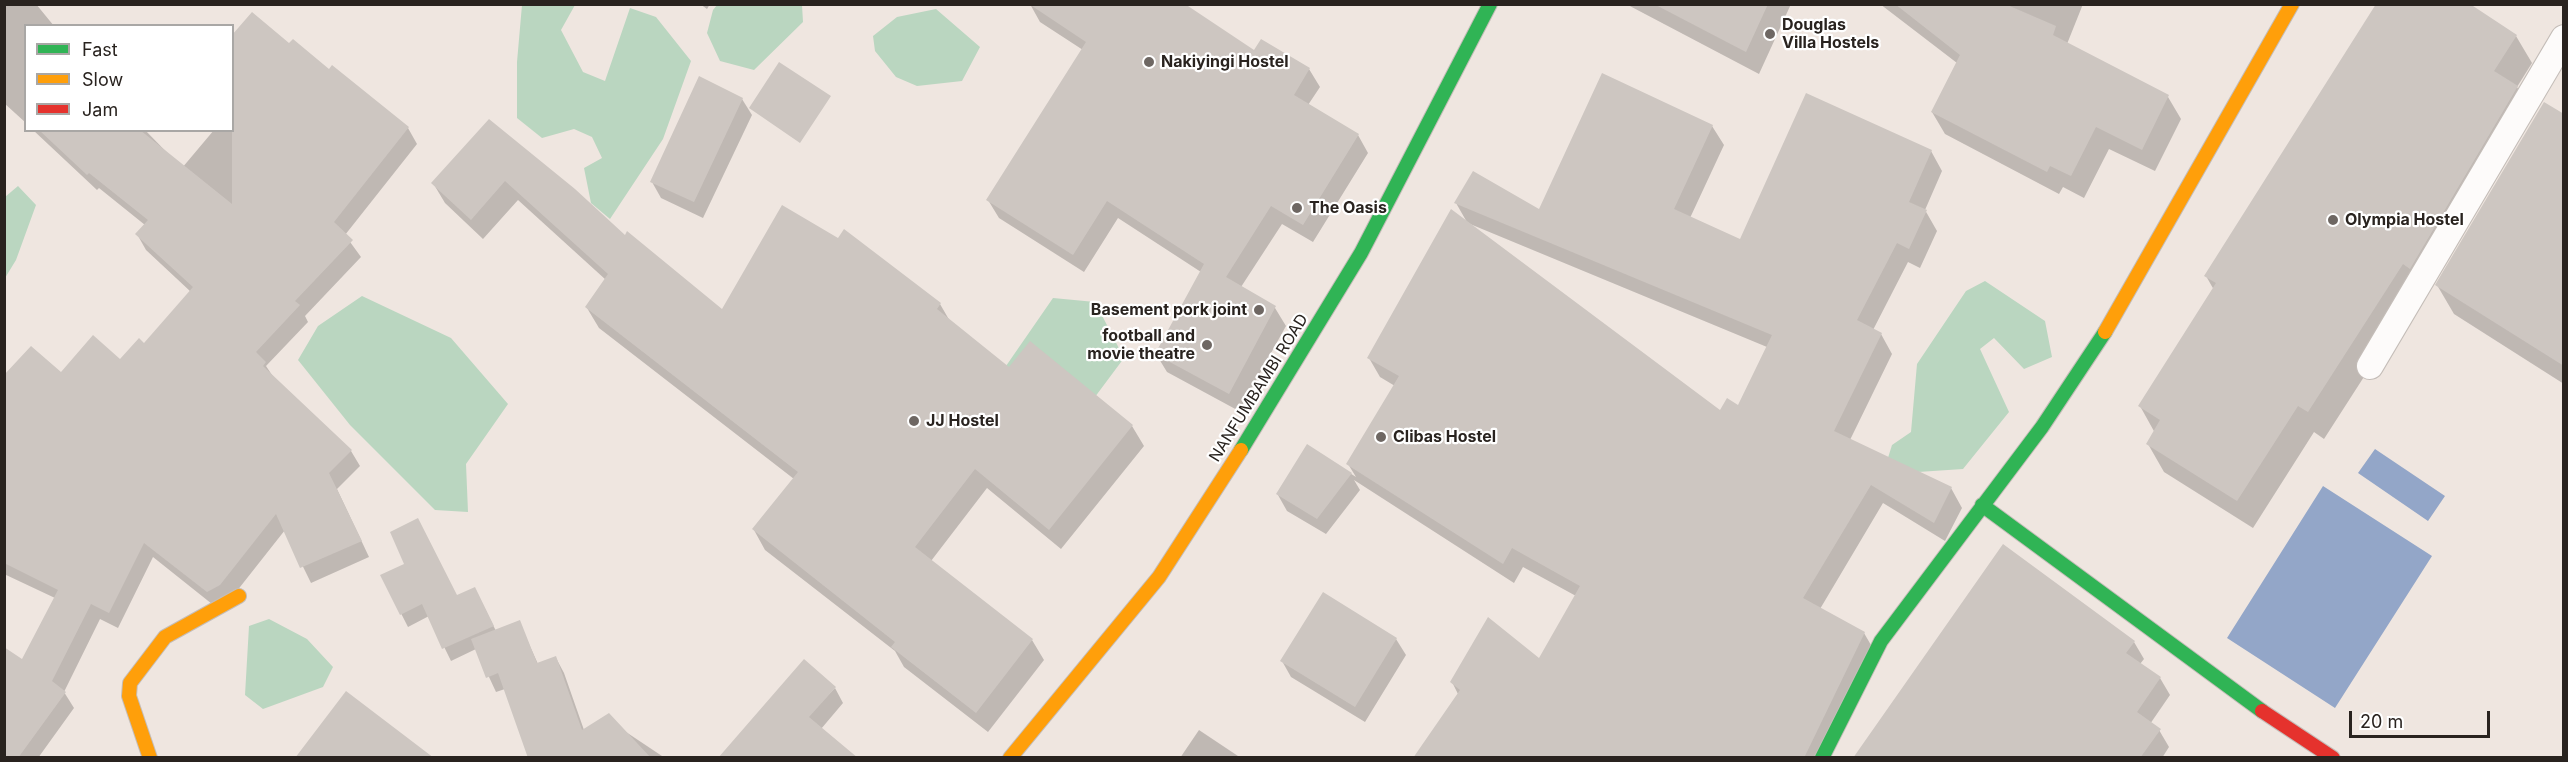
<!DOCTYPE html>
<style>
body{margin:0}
#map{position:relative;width:2568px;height:762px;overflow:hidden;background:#efe6e0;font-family:Inter,sans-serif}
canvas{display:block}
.frame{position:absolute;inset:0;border:6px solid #29231f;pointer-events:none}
.legend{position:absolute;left:24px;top:24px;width:210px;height:108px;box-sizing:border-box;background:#fff;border:2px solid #a9a7a5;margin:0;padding:8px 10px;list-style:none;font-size:18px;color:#29231f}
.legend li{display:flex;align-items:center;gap:12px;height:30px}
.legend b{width:30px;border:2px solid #a9a7a5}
.scale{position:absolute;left:2349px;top:711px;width:141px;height:27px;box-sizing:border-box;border:3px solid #29231f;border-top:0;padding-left:8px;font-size:18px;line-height:21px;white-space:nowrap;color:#29231f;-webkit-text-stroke:4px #fff;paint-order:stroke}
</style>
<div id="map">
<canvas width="2568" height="762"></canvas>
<div class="frame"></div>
<ul class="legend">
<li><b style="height:8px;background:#30b455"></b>Fast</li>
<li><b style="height:8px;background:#ff9f0a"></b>Slow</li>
<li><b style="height:8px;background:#e5322d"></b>Jam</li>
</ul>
<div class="scale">20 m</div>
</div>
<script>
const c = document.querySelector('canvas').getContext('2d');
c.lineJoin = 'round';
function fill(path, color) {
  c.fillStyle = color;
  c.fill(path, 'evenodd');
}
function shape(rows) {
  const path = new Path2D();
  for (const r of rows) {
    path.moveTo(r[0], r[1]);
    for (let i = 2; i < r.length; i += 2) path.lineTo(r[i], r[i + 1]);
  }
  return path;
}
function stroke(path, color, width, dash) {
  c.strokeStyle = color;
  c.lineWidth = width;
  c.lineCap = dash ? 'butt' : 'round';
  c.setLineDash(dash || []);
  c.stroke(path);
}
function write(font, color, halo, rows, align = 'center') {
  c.font = font + ' Inter,sans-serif';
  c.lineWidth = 4.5;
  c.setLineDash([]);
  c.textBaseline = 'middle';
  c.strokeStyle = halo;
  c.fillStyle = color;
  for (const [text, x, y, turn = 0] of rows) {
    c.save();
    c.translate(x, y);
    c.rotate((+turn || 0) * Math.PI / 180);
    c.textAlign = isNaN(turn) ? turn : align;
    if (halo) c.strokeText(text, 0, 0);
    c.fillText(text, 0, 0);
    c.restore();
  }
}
fill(shape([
 [522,5,575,5,561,30,583,72,605,81,630,8,656,17,691,61,663,139,610,219,591,203,584,168,602,158,592,137,574,129,542,138,517,118,517,62],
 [717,5,802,5,803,22,754,70,720,61,707,33,713,10],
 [936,9,980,47,962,81,917,86,896,77,875,51,873,36,897,17],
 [18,186,36,205,16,260,5,278,5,197],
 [1985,281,2045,321,2052,357,2024,369,1994,338,1980,349,2009,412,1963,469,1903,473,1887,461,1892,445,1911,432,1917,364,1966,291],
 [362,296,451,338,508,404,466,464,468,512,435,510,350,425,298,360,318,326],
 [1053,298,1095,302,1124,358,1089,405,997,379],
 [269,619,307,639,333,667,323,687,263,709,245,695,249,626]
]), '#bad6c0');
fill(shape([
 [2375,449,2445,496,2428,521,2358,473],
 [2323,486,2432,556,2335,708,2227,638]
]), '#93a6c8');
fill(shape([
 [4,4,36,4,54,26,26,26,26,123,4,103],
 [700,4,710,4,707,9],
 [1030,4,1182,4,1255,52,1309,69,1320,87,1308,105,1358,135,1368,153,1313,242,1282,224,1241,287,1275,308,1286,326,1239,411,1167,372,1156,354,1201,272,1118,218,1084,272,999,218,988,200,1083,50,1040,22],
 [1626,4,1791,4,1759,74],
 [1880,4,2083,4,2067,44,2168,97,2181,119,2155,171,2109,149,2084,198,2063,187,2059,194,1945,134,1932,112,1957,63],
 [2516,36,2532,63,2517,87,2533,114,2324,439,2314,432,2253,528,2164,472,2148,444,2155,433,2140,406,2214,290,2206,276],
 [290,45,408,128,417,144,345,235,361,257,305,316,308,322,266,366,274,378,351,451,360,466,337,489,369,557,311,583,285,530,229,601,217,608,153,557,118,628,100,619,64,692,74,708,38,758,4,758,22,661,55,598,4,574,4,496,61,374,120,361,144,345,191,292,146,250,137,234,145,225,99,188,97,190,33,130,145,130,182,168,214,130,232,130],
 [742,99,752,115,703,218,661,198,652,182],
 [2564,116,2564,384,2454,314,2437,285],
 [489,121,626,237,722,311,940,304,951,323,1009,369,1132,426,1144,446,1061,549,987,488,931,561,1032,640,1044,660,988,732,904,667,895,651,765,550,754,530,794,479,599,328,587,308,606,280,518,200,483,239,445,203,433,183],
 [1712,126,1724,145,1690,218,1741,241,1931,151,1942,171,1925,210,1937,231,1920,268,1908,262,1873,330,1881,334,1892,354,1850,440,1951,488,1962,508,1945,541,1883,503,1820,609,1864,633,1875,652,1822,758,1415,758,1458,694,1452,682,1540,660,1576,596,1523,567,1514,583,1354,480,1360,490,1326,534,1287,511,1278,495,1308,446,1356,477,1348,464,1395,386,1380,377,1369,358,1468,224,1456,203,1540,211],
 [1470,224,1767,347,1738,407,1720,412],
 [382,576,457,597,475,589,496,631,519,622,538,664,556,658,564,673,584,730,623,730,665,758,529,758,505,689,496,692,476,649,451,661,429,616,408,627],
 [1396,639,1406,655,1365,722,1291,677,1282,661],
 [2134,642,2144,659,2140,664,2160,678,2170,695,2150,724,2159,730,2169,747,2162,758,1855,758],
 [835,688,843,703,821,729,766,758],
 [1199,730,1241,758,1180,758]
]), '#0003');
fill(shape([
 [1029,4,1185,4,1254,50,1261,39,1310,68,1294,95,1359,134,1303,225,1271,206,1226,277,1276,306,1229,394,1155,354,1204,264,1107,201,1073,255,986,200,1086,42],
 [1654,4,1768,4,1746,52],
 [1895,4,2005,4,2056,26,2053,35,2169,95,2142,150,2096,127,2071,176,2050,166,2047,172,1931,112,1960,55],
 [2376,4,2470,4,2517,35,2494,71,2518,86,2410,269,2403,264,2308,412,2298,406,2237,501,2146,444,2160,420,2138,406,2216,283,2204,276],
 [252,12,289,43,293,39,329,69,332,65,409,127,334,222,353,240,295,301,300,305,256,352,266,362,263,366,352,450,329,473,362,541,300,568,276,514,220,585,207,592,144,543,109,613,91,604,52,681,66,692,18,758,4,758,4,647,22,659,58,590,4,563,4,375,31,346,61,372,93,335,120,359,139,338,144,343,193,287,135,234,148,220,89,173,87,175,39,130,140,130,232,204,232,35],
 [779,62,831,96,800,143,749,108],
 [1602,73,1713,125,1674,209,1740,239,1806,93,1932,150,1909,202,1927,210,1909,249,1897,243,1857,320,1882,333,1834,431,1952,487,1934,523,1871,485,1803,598,1865,632,1804,758,1413,758,1460,690,1450,682,1488,617,1539,658,1580,586,1512,548,1503,564,1346,464,1399,376,1367,358,1451,209,1720,410,1727,398,1738,405,1772,335,1454,203,1473,171,1539,209],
 [699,76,743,98,694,202,650,182],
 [2544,102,2564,114,2564,366,2435,285],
 [489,119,575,189,625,235,627,231,722,309,782,205,838,238,844,229,941,303,937,309,1009,367,1030,341,1133,425,1049,530,975,469,915,547,1033,639,976,713,891,647,895,642,752,529,798,472,585,307,608,274,505,181,471,220,431,183],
 [1307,444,1352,473,1317,519,1276,494],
 [418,518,457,595,475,587,494,626,442,649,422,604,400,615,380,575,404,564,390,532],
 [2003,544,2135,641,2126,653,2161,677,2137,712,2161,729,2140,758,1853,758],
 [1323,592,1397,638,1355,707,1280,661],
 [520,620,537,663,556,656,582,730,609,713,651,758,528,758,498,673,486,678,471,639],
 [804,659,836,687,809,717,858,758,718,758],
 [346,691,434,758,295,758]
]), '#cdc6c1');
const lane = shape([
 [2370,366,2564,38]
]);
const fast = shape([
 [1241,450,1361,253,1490,4],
 [1982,505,2262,711],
 [1822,758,1881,641,2042,427,2105,332]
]);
const slow = shape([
 [2105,332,2292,4],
 [150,758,129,696,130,683,165,637,239,596],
 [1010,758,1159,577,1241,450]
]);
const jam = shape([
 [2262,711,2333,758]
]);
stroke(lane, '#c4bdb8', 28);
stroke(fast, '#c4bdb8', 16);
stroke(slow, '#c4bdb8', 16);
stroke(jam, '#c4bdb8', 16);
stroke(lane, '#fdfbfa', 26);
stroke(fast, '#30b455', 14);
stroke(slow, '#ff9f0a', 14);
stroke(jam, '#e5322d', 14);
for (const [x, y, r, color] of [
 [1770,34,6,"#6e6763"],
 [1149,62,6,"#6e6763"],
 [1297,208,6,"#6e6763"],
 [2333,220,6,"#6e6763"],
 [1259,310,6,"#6e6763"],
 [1207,345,6,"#6e6763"],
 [914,421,6,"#6e6763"],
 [1381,437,6,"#6e6763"]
]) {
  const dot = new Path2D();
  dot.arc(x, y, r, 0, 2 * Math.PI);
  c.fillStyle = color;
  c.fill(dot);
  stroke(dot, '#fff', 2);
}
write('bold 16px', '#29231f', '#fff', [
 ["Douglas",1782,25],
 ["Villa Hostels",1782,43],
 ["Nakiyingi Hostel",1161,62],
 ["The Oasis",1309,208],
 ["Olympia Hostel",2345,220],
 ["Basement pork joint",1247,310,"right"],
 ["football and",1195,336,"right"],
 ["movie theatre",1195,354,"right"],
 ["JJ Hostel",926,421],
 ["Clibas Hostel",1393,437]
], 'left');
write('16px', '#29231f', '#fff', [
 ["NANFUMBAMBI ROAD",1259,388,-58]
]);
</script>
